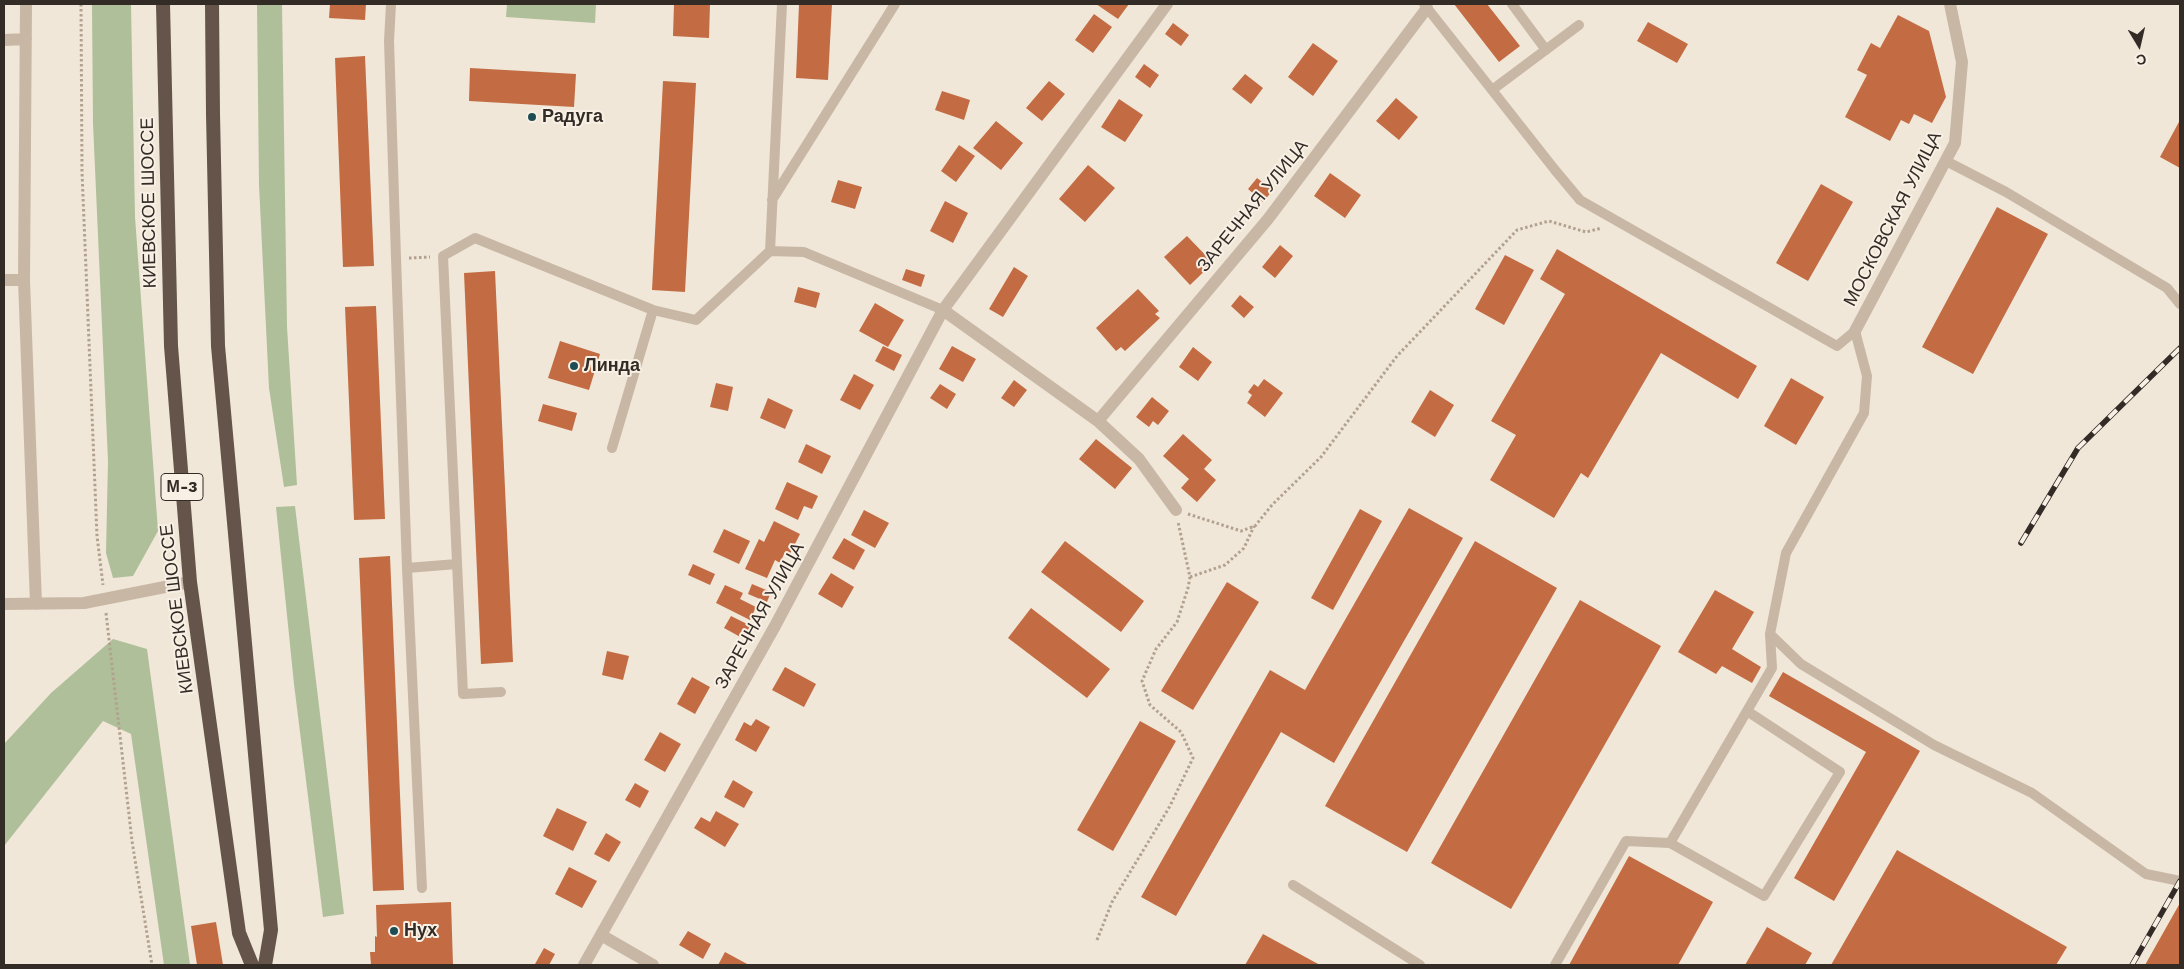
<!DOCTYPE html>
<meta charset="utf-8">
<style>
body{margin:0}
#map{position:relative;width:2184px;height:969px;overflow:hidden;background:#f0e7d8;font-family:"Work Sans",sans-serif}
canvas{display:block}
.frame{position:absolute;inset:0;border:5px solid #332b26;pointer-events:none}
.north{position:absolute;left:2114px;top:20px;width:50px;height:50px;-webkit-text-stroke:4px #f8f0e4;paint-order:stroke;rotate:171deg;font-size:14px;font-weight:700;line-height:20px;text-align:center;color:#332b26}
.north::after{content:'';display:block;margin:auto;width:18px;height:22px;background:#332b26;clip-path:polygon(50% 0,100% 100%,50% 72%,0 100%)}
</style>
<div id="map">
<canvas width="2184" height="969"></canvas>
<div class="frame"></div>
<div class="north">С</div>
</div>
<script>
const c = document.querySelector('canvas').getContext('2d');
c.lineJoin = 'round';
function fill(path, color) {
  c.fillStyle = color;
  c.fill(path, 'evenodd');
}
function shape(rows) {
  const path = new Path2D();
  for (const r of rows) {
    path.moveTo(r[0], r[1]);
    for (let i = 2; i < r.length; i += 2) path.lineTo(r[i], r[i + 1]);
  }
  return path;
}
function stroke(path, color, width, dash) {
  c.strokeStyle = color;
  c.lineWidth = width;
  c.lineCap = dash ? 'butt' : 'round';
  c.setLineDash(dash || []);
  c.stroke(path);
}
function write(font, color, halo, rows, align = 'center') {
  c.font = font + ' "Work Sans",sans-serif';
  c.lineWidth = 4;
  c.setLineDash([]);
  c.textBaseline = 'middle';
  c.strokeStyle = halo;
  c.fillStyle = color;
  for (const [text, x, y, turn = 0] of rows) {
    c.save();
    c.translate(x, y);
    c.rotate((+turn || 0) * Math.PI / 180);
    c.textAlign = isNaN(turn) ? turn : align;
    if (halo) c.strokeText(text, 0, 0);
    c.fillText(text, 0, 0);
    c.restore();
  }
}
fill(shape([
 [92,4,131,4,135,217,158,531,133,576,113,578,106,553,108,461,93,123],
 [257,4,282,4,287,327,297,485,284,487,269,388,259,185],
 [507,4,596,4,595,23,506,17],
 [295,506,344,914,323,917,294,684,276,507],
 [113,639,147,649,190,965,164,965,131,734,103,721,4,846,4,744,51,693]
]), '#afbf99');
fill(shape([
 [330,4,366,4,365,20,329,18],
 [674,4,710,4,709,38,673,36],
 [799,4,832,4,828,80,796,78],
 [1096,4,1129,4,1118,19],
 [1454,4,1487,4,1520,46,1499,62],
 [1094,14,1112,27,1093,53,1075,40],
 [1898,15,1929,31,1946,97,1932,123,1914,114,1909,124,1901,120,1890,141,1845,117,1867,75,1857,70,1871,43,1880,48],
 [1648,22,1688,44,1677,63,1637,41],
 [1173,23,1189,35,1181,46,1165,34],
 [1313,43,1338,61,1313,96,1288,77],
 [365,56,374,266,343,267,335,58],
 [1144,64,1159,75,1150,88,1135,77],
 [470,68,576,74,574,107,469,101],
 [1245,74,1263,88,1251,104,1232,89],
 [663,81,696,83,685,292,652,290],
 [1049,81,1065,94,1042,121,1026,108],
 [942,91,970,100,964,120,935,110],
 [1396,98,1418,117,1399,140,1376,121],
 [1119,99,1143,115,1125,142,1101,127],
 [2180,120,2180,168,2160,157],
 [996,121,1023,143,1001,170,973,148],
 [959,145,975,156,956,182,941,171],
 [1088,165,1115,188,1085,222,1059,199],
 [1330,173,1361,195,1345,218,1314,196],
 [1257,178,1273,190,1263,202,1248,189],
 [838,180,862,187,855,209,831,202],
 [1821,184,1853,202,1808,281,1776,263],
 [945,201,968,213,953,243,930,231],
 [1997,207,2048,234,1973,374,1922,347],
 [1187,236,1213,263,1190,285,1164,257],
 [1280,245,1293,256,1275,278,1262,267],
 [1557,249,1757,366,1738,399,1661,353,1588,478,1581,473,1554,518,1490,480,1516,435,1491,421,1565,294,1540,279],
 [1505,255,1534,270,1504,325,1475,309],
 [1014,267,1028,276,1003,317,989,309],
 [906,269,925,275,921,287,902,280],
 [495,271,513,662,481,664,464,273],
 [798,287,820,293,816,308,794,302],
 [1138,289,1159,311,1155,314,1160,318,1125,351,1121,347,1116,351,1096,328],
 [1240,295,1254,307,1244,318,1231,306],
 [875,303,904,320,888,347,859,331],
 [376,306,385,519,354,520,345,307],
 [560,341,600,354,589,390,548,378],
 [883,346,902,355,894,371,875,361],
 [952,346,976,359,963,382,939,369],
 [1193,347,1212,362,1198,381,1179,367],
 [854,374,874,385,860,410,840,400],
 [1791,378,1824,397,1796,445,1764,426],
 [1264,379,1283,393,1265,417,1247,403,1252,395,1248,392,1254,384,1258,387],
 [1014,380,1027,390,1014,407,1001,398],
 [716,383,733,387,728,411,710,407],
 [940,384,956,394,947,409,930,398],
 [1430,390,1454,405,1435,437,1411,422],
 [1152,397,1169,411,1158,425,1153,421,1149,427,1136,417],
 [768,398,793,410,785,429,760,418],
 [543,404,577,413,572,431,538,421],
 [1183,434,1212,460,1204,469,1216,480,1197,502,1181,488,1189,479,1163,456],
 [1096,439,1132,468,1115,489,1079,459],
 [806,444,831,456,822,474,798,462],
 [787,482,818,496,812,509,804,506,798,520,775,509],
 [1409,508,1463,538,1334,763,1281,732,1176,916,1141,897,1270,670,1305,690],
 [1360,509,1382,521,1333,610,1311,598],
 [864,510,889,523,875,548,851,535],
 [774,521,800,534,790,554,785,552,780,563,775,560,767,578,745,569,759,539,764,542],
 [724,529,750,541,739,564,713,552],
 [844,538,865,550,854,570,832,558],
 [1065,541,1144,601,1121,632,1041,572],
 [1475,541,1557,588,1407,852,1325,806],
 [390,556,404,890,373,891,359,558],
 [693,564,715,574,710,585,688,575],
 [831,573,854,587,842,608,818,594],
 [1227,582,1259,602,1193,710,1161,691],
 [752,584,771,592,767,602,748,594],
 [725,585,743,593,740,599,756,607,750,620,716,603],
 [1715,590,1754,612,1732,649,1761,667,1752,683,1722,666,1716,674,1678,652],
 [1580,600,1661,646,1511,909,1431,863],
 [1031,608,1110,669,1087,698,1008,638],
 [731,616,751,626,744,639,724,628],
 [607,651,629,656,623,680,602,675],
 [785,667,816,684,804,707,772,690],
 [1783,672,1920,751,1834,901,1794,878,1866,752,1769,696],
 [692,677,710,687,695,714,677,704],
 [756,719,770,727,756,752,735,740,744,722,751,726],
 [1140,721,1176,741,1113,851,1077,830],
 [660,732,681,744,665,772,644,760],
 [733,780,753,792,744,808,724,797],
 [635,783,649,791,640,808,625,800],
 [557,808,587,822,573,851,543,836],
 [716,811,739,824,725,847,694,828,701,817,710,822],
 [606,833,621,842,609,862,594,854],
 [1897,850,2067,947,2056,965,1831,965],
 [1629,856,1713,902,1678,965,1569,965],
 [569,867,597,881,582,908,555,894],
 [451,902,453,965,371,965,370,952,375,952,375,936,377,937,376,905],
 [2180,903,2180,965,2145,965],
 [216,922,223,965,197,965,191,926],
 [1767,927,1812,953,1805,965,1745,965],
 [688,931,711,944,703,959,679,945],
 [1263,934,1320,965,1245,965],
 [544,948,555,954,549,965,538,965,535,964],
 [725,952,749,965,718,965]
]), '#c36c43');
stroke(shape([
 [81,4,82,172,97,536,103,585],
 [409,258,430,257],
 [1188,514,1241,531,1255,526,1272,505,1321,457,1397,356,1517,230,1549,221,1586,232,1602,228],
 [1190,577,1225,565,1244,548,1254,526],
 [106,613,132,841,152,965],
 [1097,940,1112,902,1170,806,1193,758,1181,732,1150,705,1142,681,1156,649,1177,622,1188,588,1190,577,1178,522]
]), '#b3a18f', 3, [2.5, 2.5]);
stroke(shape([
 [391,4,389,41,396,258,407,568,422,888],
 [1424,4,1492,90,1579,25],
 [1512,4,1546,50],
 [1492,90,1555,170,1580,200,1837,346,1855,331,1867,376,1864,413,1786,553,1770,634,1801,664,1934,745,2032,793,2146,874,2180,881],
 [1946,161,2006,192,2167,288,2180,304],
 [772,200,895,4],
 [770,251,782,4],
 [612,448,653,310],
 [407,568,457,564],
 [501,692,463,694,443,256,475,238,653,310,696,320,770,251,804,252,943,310],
 [1670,843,1764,896,1840,772,1747,711],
 [1293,885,1420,965],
 [1555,965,1626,841,1670,843,1772,668,1770,634]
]), '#c8b7a5', 10);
stroke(shape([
 [26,4,24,280,36,604],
 [4,40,26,39],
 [4,280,24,280],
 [943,310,1098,421,1139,459,1176,510],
 [1855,331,1955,143,1962,62,1950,4],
 [1098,421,1268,219,1427,8],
 [4,604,84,603,190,582],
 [601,935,653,965],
 [584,965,775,626,943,310,1167,4]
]), '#c8b7a5', 12);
stroke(shape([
 [163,4,171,346,190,582,239,933,252,965],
 [212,4,213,114,218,346,271,930,265,965]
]), '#64544a', 14);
const rail = shape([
 [2021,543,2078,448,2180,348],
 [2132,965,2180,881]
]);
stroke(rail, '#332b26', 5.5);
stroke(rail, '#f8f0e4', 4, [11]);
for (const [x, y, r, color] of [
 [532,117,5,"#1d4c54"],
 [574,366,5,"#1d4c54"],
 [394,931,5,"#1d4c54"]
]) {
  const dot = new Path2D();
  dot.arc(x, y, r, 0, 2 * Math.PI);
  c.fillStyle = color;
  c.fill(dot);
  stroke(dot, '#f8f0e4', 2);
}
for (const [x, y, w] of [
 [182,487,42]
]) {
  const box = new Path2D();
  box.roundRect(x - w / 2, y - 13.5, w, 27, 4);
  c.fillStyle = '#f8f0e4';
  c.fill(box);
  stroke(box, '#332b26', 1);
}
write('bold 16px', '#332b26', null, [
 ["М-3",182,487]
]);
write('bold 18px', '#332b26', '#f8f0e4', [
 ["Радуга",542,117],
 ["Линда",584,366],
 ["Нух",404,931]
], 'left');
write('18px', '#332b26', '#f8f0e4', [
 ["КИЕВСКОЕ ШОССЕ",149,203,-91],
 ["ЗАРЕЧНАЯ УЛИЦА",1253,206,-51],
 ["МОСКОВСКАЯ УЛИЦА",1893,219,-63],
 ["КИЕВСКОЕ ШОССЕ",177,609,-97],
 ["ЗАРЕЧНАЯ УЛИЦА",760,616,-61]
]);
</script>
